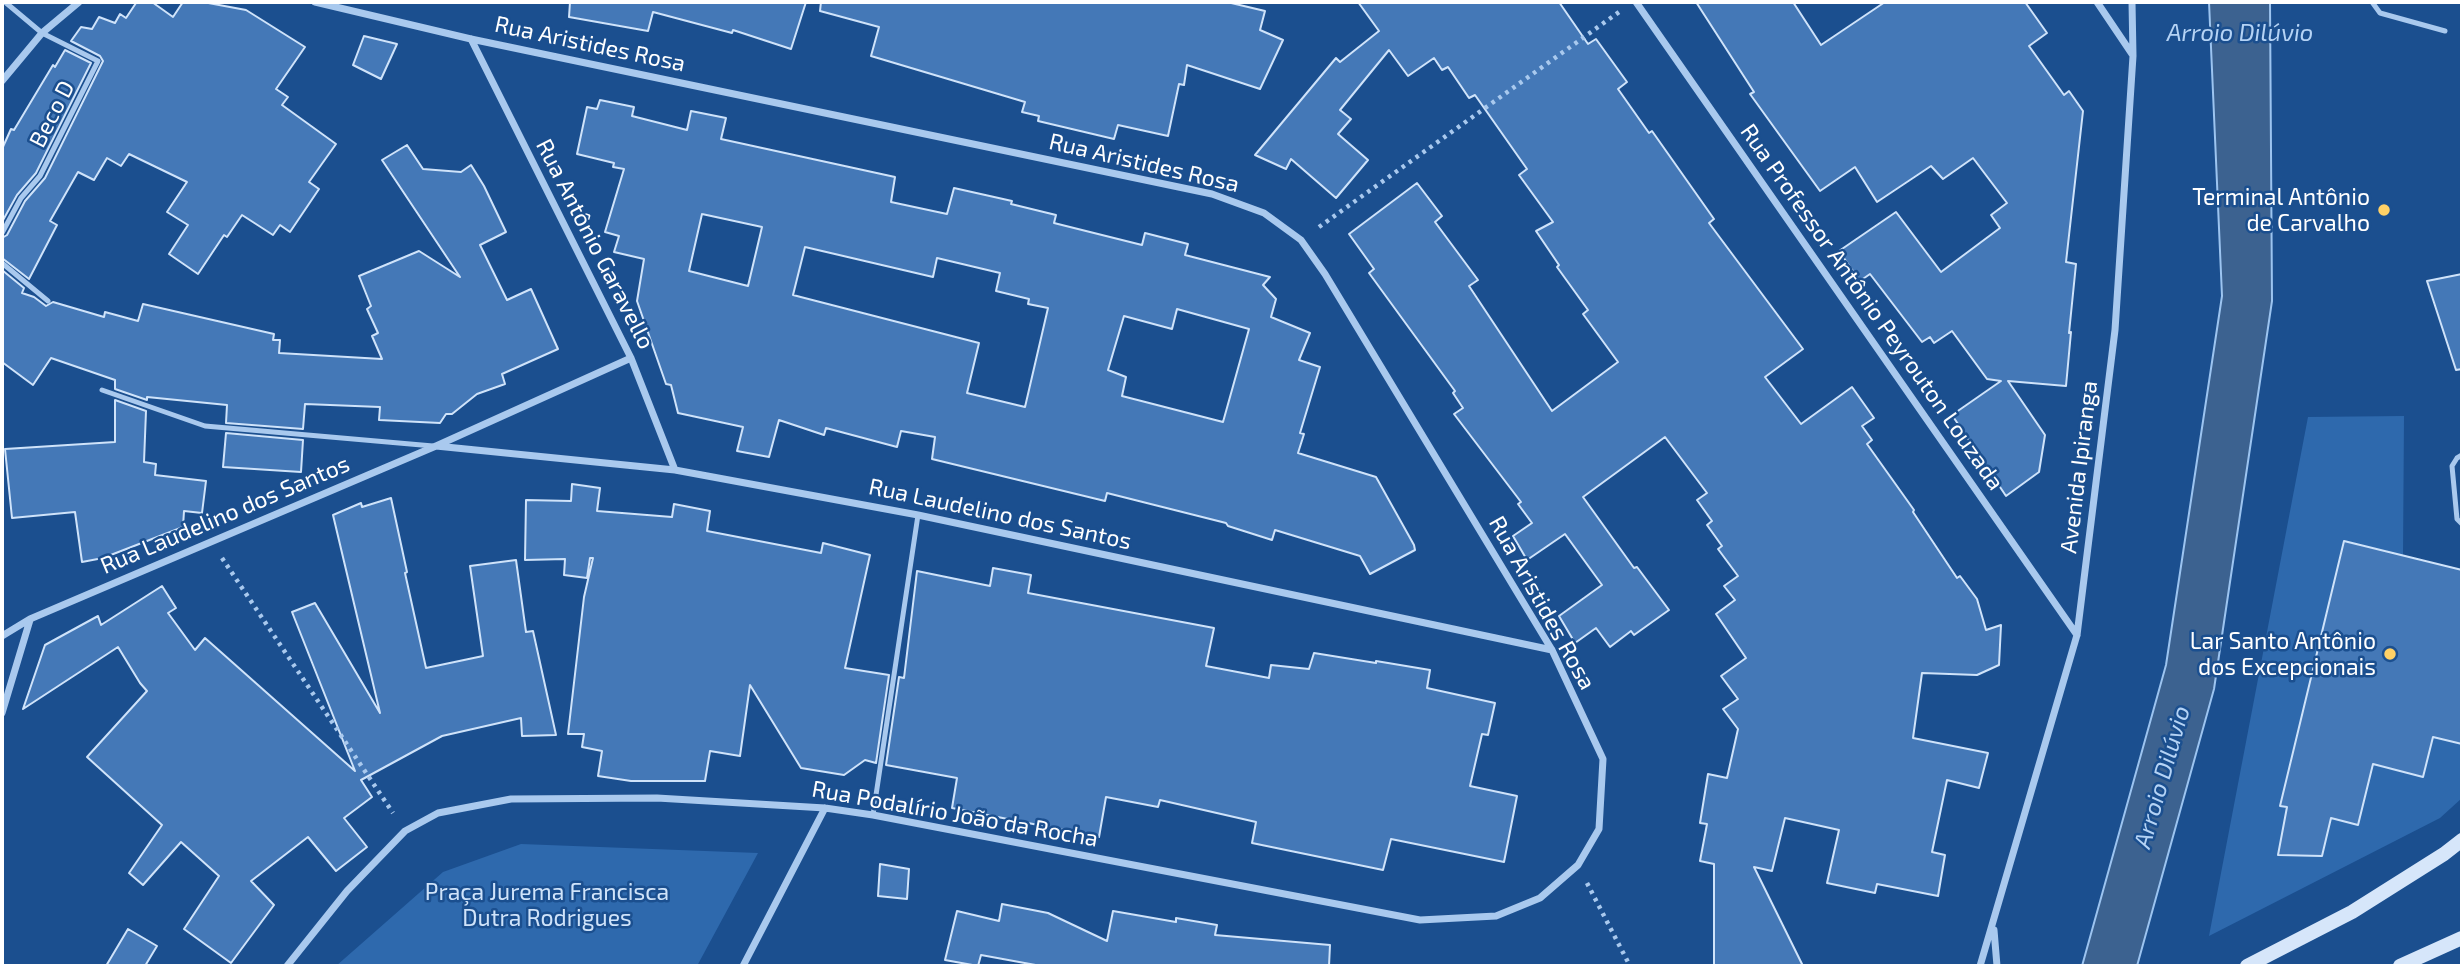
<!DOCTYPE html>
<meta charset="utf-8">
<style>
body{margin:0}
#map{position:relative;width:2464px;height:968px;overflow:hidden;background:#1b4f8f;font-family:"Exo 2",sans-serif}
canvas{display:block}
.frame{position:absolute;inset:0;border:4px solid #fff;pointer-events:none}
</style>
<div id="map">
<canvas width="2464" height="968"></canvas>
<div class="frame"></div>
</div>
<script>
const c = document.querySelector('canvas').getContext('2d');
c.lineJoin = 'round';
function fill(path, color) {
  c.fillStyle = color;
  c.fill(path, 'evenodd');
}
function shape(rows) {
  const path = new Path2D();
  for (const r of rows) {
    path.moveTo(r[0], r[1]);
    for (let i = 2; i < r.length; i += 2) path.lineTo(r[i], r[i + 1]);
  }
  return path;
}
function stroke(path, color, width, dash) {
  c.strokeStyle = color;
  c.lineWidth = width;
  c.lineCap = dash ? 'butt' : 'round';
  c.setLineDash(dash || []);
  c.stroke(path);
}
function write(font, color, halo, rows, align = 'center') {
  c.font = font + ' "Exo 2",sans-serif';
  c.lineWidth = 5;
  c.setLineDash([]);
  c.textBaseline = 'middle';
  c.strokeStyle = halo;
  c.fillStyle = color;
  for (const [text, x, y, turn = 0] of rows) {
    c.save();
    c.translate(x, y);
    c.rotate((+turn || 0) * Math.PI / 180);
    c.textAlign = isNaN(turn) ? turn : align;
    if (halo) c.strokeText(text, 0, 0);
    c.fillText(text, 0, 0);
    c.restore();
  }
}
fill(shape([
 [2404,416,2403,556,2462,570,2462,798,2440,818,2209,936,2308,417],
 [521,844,758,853,697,966,336,966,443,872]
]), '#2e69ad');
const water = shape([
 [2209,2,2270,2,2272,301,2214,689,2137,966,2082,966,2166,665,2222,296,2209,2]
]);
fill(water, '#3c6290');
stroke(water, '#9cc4f0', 2);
const building = shape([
 [152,2,173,17,183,2,203,2,246,10,305,47,276,89,288,97,282,105,336,144,309,182,319,189,290,232,280,225,273,235,242,215,227,237,224,235,198,274,169,254,188,225,167,212,187,182,129,154,121,166,107,158,94,180,78,172,50,221,57,225,29,279,2,258,2,238,7,235,25,201,45,178,103,61,100,56,71,41,81,27,92,29,99,17,115,23,120,14,126,18,136,3,152,2],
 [570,2,806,2,791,49,733,30,732,33,653,12,648,31,569,17,570,2],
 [821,2,1227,2,1265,11,1260,30,1283,40,1260,89,1187,65,1184,85,1179,84,1168,136,1118,125,1114,139,1038,121,1039,116,1022,112,1025,102,871,56,879,27,820,11,821,2],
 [1358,2,1559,2,1588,44,1596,39,1627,82,1618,89,1649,133,1652,131,1714,219,1709,223,1803,349,1765,377,1801,424,1852,387,1874,418,1862,426,1872,440,1867,444,1914,510,1913,512,1957,578,1960,576,1977,599,1986,630,2001,625,1999,665,1977,675,1922,673,1913,738,1988,753,1979,788,1947,780,1932,852,1945,855,1938,896,1877,884,1875,893,1827,883,1839,830,1785,818,1772,871,1754,867,1803,966,1714,966,1714,864,1700,861,1707,824,1700,823,1708,774,1727,778,1738,729,1723,709,1738,699,1721,676,1746,658,1716,614,1735,600,1724,586,1738,576,1718,549,1722,546,1707,525,1712,521,1697,500,1707,493,1665,437,1583,497,1634,568,1637,567,1669,610,1634,635,1631,631,1610,647,1596,628,1575,643,1559,616,1602,585,1565,534,1527,560,1513,536,1532,523,1518,504,1521,502,1454,414,1463,408,1453,393,1455,391,1369,273,1374,269,1349,234,1417,183,1442,216,1435,222,1478,280,1469,286,1552,411,1618,362,1583,314,1588,310,1557,267,1559,265,1536,231,1553,222,1519,175,1527,169,1475,95,1469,98,1448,67,1442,70,1434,58,1408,76,1389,50,1340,110,1351,119,1338,134,1368,160,1336,198,1291,159,1286,169,1255,155,1336,58,1340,62,1379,31,1358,2],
 [1696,2,1793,2,1821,45,1885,2,2025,2,2047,33,2029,46,2064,95,2069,91,2083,111,2066,262,2076,264,2069,333,2071,332,2066,386,2008,381,2045,435,2039,472,2006,496,1952,415,2001,381,1987,379,1952,331,1934,343,1930,337,1922,342,1870,274,1860,281,1839,251,1896,212,1941,272,2000,228,1991,215,2007,203,1973,158,1943,179,1931,166,1877,202,1855,167,1820,191,1750,94,1754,92,1696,2],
 [364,36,397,44,381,79,353,65,364,36],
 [65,50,91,63,36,173,17,195,2,222,2,149,11,129,14,130,53,65,55,67,65,50],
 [600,100,634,107,632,116,687,130,691,111,726,118,721,139,895,177,891,202,947,214,954,188,1012,201,1011,204,1056,215,1054,223,1142,245,1145,233,1188,244,1185,255,1270,277,1263,285,1276,299,1271,317,1310,333,1299,360,1320,367,1300,433,1304,434,1298,453,1376,477,1414,545,1415,550,1370,574,1360,556,1275,530,1272,540,1228,526,1226,523,1107,493,1105,501,932,459,935,437,901,431,897,447,826,428,824,435,779,420,769,457,737,451,743,427,678,413,671,385,666,384,637,301,644,259,614,252,619,236,605,232,624,169,613,167,614,163,577,154,587,107,597,109,600,100],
 [702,214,762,227,748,286,689,271,702,214],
 [805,247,933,277,937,258,1000,273,996,291,1029,299,1028,304,1048,308,1025,407,967,393,979,343,793,295,805,247],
 [1177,309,1249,329,1223,422,1122,396,1126,377,1108,370,1124,316,1172,329,1177,309],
 [407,145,423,169,461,172,471,165,484,186,506,232,480,245,507,300,531,289,558,349,502,374,505,384,477,394,452,414,446,414,440,423,379,420,380,407,305,404,303,429,226,423,227,405,147,397,147,400,115,389,115,380,51,358,33,385,2,362,2,270,24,288,22,293,34,297,46,306,53,302,104,317,105,312,138,321,143,304,274,334,273,340,280,340,279,353,382,359,372,336,378,333,367,309,371,306,359,276,419,251,460,277,382,160,407,145],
 [2462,274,2462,369,2456,370,2427,281,2462,274],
 [115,400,146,411,144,462,156,464,155,475,206,481,202,513,184,511,183,527,103,558,82,562,75,512,12,518,5,449,115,442,115,400],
 [226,433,303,440,301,472,223,467,226,433],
 [572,484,600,488,597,511,672,517,674,504,710,511,707,531,821,553,823,543,870,555,845,668,889,675,876,763,865,760,844,775,801,768,750,685,740,756,710,751,705,781,631,781,598,776,602,751,582,747,584,734,568,734,584,597,593,558,590,558,587,578,564,575,565,559,525,560,526,500,571,501,572,484],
 [391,498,407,572,405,573,426,668,483,656,470,566,516,560,526,632,533,631,556,735,522,736,521,718,442,736,361,780,372,797,344,818,367,847,336,871,308,837,251,881,274,905,231,963,184,929,219,876,181,842,143,885,129,873,162,825,87,757,147,691,140,683,118,647,23,709,45,645,98,616,101,625,162,586,176,608,168,613,195,650,205,638,355,771,292,612,315,603,380,713,333,515,361,503,362,507,391,498],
 [2344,541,2462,570,2462,744,2433,737,2423,777,2373,764,2358,825,2331,818,2322,856,2278,855,2287,807,2280,806,2344,541],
 [993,568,1031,575,1028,593,1214,628,1206,666,1269,678,1271,665,1309,669,1314,653,1376,663,1376,661,1430,670,1427,688,1495,703,1488,735,1482,734,1470,786,1517,796,1504,862,1391,839,1383,870,1252,843,1256,822,1160,800,1158,807,1106,797,1099,837,952,808,957,778,886,765,899,677,904,678,917,571,990,586,993,568],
 [880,864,909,869,907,899,878,896,880,864],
 [1002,904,1048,913,1107,941,1113,911,1176,922,1176,918,1217,925,1215,935,1330,945,1329,966,1041,966,981,955,978,966,945,960,957,911,999,921,1002,904],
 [128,929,157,946,145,966,106,966,128,929]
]);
fill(building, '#4478b7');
stroke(building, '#cfe3fa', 2);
stroke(shape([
 [1319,227,1619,12],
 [222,558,393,813],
 [1587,883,1630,966]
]), '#a9c9ee', 4.5, [3.5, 5]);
stroke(shape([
 [2372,2,2380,13,2445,31],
 [2,233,21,198,40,176,98,61,42,33,5,2],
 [2,263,48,301],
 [102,390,205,426,433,446],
 [2462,455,2457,458,2452,466,2457,519,2462,524],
 [873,815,918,515]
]), '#a9c9ee', 5);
stroke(shape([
 [1636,2,2077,635],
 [2097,2,2132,54],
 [471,39,631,358,675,470],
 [2,81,42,33,79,2],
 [436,446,675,470,918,515,1552,650],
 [2,636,30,619,436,446,631,358],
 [2,713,30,620],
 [1994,930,1997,966],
 [287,966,347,891,405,831,438,813,511,799,657,798,825,808,873,815,1420,920,1496,916,1540,898,1578,865,1599,829,1603,759,1552,650,1325,274,1301,240,1264,213,1212,194,471,39,315,2],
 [743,966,825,808],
 [1980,966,2077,635,2115,330,2133,56,2132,2]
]), '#a9c9ee', 7);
stroke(shape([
 [2247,966,2352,912,2444,854,2462,840],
 [2400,966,2462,938]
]), '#d6e6fa', 14);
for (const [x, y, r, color] of [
 [2384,210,7,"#ffd166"],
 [2390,654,7,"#ffd166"]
]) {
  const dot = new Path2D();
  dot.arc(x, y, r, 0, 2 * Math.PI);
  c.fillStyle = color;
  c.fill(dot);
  stroke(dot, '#1b4f8f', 2.5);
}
write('23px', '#fff', '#1b4f8f', [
 ["Rua Aristides Rosa",590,44,12],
 ["Beco D",52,114,-63],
 ["Rua Aristides Rosa",1144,163,13],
 ["Rua Antônio Garavello",595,244,63],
 ["Rua Professor Antônio Peyrouton Louzada",1872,307,55],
 ["Avenida Ipiranga",2079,467,-83],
 ["Rua Laudelino dos Santos",1000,514,12],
 ["Rua Laudelino dos Santos",225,515,-23],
 ["Rua Aristides Rosa",1542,603,61],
 ["Rua Podalírio João da Rocha",955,814,10]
]);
write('23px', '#fff', '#1b4f8f', [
 ["Terminal Antônio",2370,197],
 ["de Carvalho",2370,223],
 ["Lar Santo Antônio",2376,641],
 ["dos Excepcionais",2376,667]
], 'right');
write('23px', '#cfe3fa', '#1b4f8f', [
 ["Praça Jurema Francisca",547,892],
 ["Dutra Rodrigues",547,918]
]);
write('italic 24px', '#b5d3f5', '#1b4f8f', [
 ["Arroio Dilúvio",2240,33],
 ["Arroio Dilúvio",2162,777,-74]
]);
</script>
